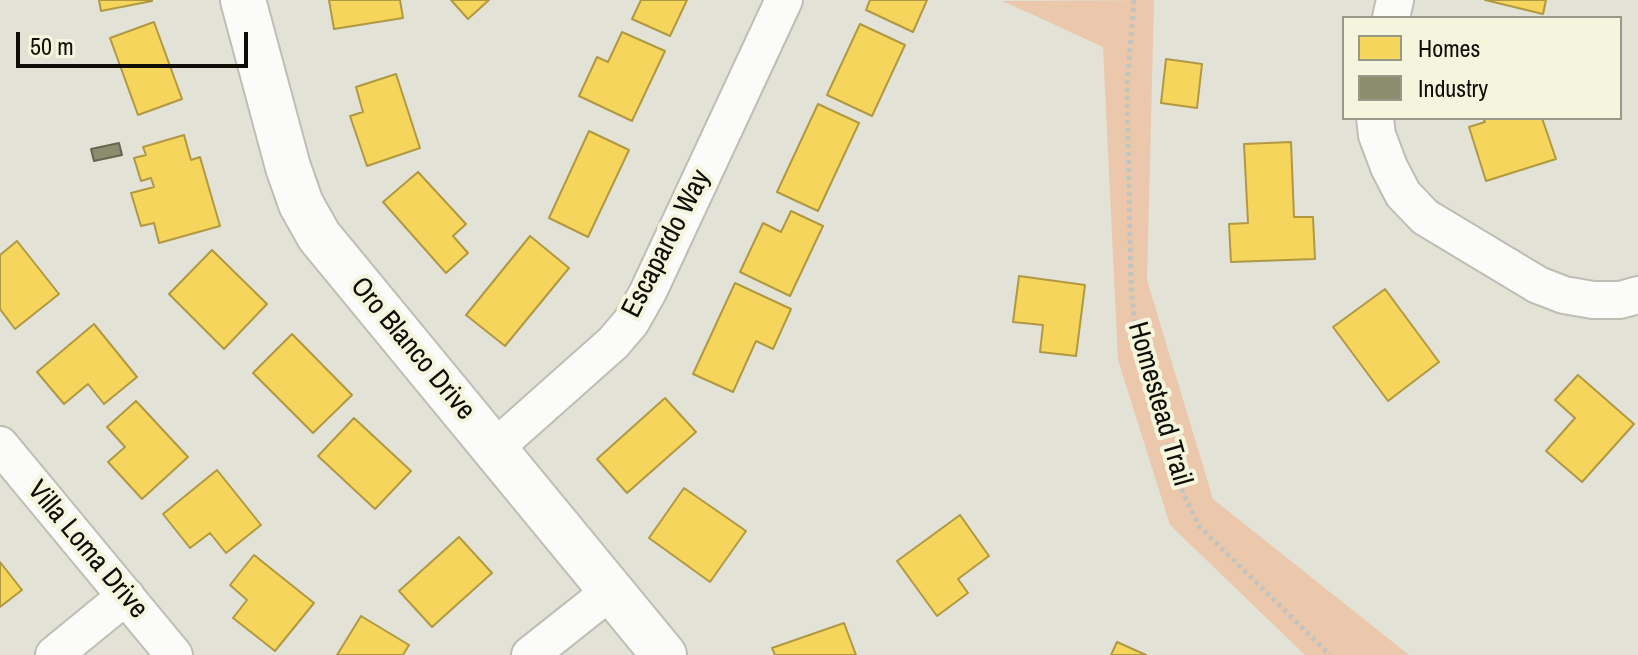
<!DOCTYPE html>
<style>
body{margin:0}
#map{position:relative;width:1638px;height:655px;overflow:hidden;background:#e2e2d6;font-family:"Archivo Narrow",sans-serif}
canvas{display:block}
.legend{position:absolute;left:1342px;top:16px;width:280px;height:104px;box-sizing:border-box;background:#f4f5dd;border:2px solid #989987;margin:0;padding:10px 14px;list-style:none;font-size:24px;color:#0e0e07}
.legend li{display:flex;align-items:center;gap:16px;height:40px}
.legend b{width:40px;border:2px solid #989987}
.scale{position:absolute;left:16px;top:32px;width:232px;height:36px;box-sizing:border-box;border:4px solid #0e0e07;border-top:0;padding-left:10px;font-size:24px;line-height:28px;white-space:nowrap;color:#0e0e07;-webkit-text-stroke:6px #f4f5dd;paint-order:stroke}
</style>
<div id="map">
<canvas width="1638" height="655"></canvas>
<ul class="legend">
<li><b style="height:22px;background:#f6d55c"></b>Homes</li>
<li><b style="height:22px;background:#8c8c6e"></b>Industry</li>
</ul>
<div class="scale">50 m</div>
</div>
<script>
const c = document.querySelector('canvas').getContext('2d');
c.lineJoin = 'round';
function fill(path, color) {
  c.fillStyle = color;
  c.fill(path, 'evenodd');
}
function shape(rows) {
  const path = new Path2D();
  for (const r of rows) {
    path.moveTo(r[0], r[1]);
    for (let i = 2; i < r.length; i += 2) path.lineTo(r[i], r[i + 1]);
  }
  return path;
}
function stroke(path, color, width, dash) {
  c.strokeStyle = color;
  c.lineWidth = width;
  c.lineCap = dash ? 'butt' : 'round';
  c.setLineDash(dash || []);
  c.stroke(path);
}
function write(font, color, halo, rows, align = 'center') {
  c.font = font + ' "Archivo Narrow",sans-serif';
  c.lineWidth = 8;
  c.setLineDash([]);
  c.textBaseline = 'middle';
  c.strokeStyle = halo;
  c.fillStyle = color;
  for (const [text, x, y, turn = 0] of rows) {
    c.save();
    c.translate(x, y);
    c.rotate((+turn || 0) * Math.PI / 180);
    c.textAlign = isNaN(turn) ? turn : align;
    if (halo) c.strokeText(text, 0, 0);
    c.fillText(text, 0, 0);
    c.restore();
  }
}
fill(shape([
 [1154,0,1147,280,1213,499,1409,655,1305,655,1170,525,1118,360,1103,47,1003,1]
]), '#ebc8ac');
const homes = shape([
 [99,0,152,0,152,1,101,11,99,0],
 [329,0,400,0,403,18,334,29,329,0],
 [451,0,489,0,468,19,451,0],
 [641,0,687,0,670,36,632,19,641,0],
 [870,0,927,0,913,32,866,10,870,0],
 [1485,0,1546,0,1543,14,1485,0],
 [154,22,182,99,138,115,110,38,154,22],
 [860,24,905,45,872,116,827,95,860,24],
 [622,32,665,51,632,121,579,96,597,57,608,62,622,32],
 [1166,59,1202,64,1197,108,1161,103,1166,59],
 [396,74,420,148,367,166,350,116,363,112,356,87,396,74],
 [818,104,859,123,818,211,777,192,818,104],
 [1483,118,1542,118,1556,159,1486,181,1469,127,1485,122,1483,118],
 [589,131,629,150,588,237,549,218,589,131],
 [184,135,191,160,200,157,220,226,159,243,154,223,141,226,131,193,154,187,151,178,141,181,134,158,146,155,143,147,184,135],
 [1291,142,1294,217,1313,217,1315,259,1231,262,1229,224,1248,223,1244,144,1291,142],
 [418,172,466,224,453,236,468,253,446,273,383,202,418,172],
 [791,211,823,226,790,296,740,272,763,223,781,232,791,211],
 [530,236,569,268,505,346,466,315,530,236],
 [17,241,59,294,15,329,0,309,0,255,17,241],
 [212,250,267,304,224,349,169,294,212,250],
 [1019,276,1085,285,1076,356,1040,352,1043,325,1013,322,1019,276],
 [735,283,791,309,773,349,756,341,733,392,693,374,735,283],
 [1385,289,1439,362,1388,401,1333,327,1385,289],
 [94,324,137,377,104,404,88,384,64,404,37,372,94,324],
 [292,334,352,395,313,433,253,373,292,334],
 [1578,375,1634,424,1582,482,1546,451,1575,418,1555,400,1578,375],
 [665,398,696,432,627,493,597,459,665,398],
 [136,401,188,457,142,499,108,462,125,447,107,427,136,401],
 [354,418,411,471,375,509,318,456,354,418],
 [217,470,261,525,226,553,210,533,190,548,163,514,217,470],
 [684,488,746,531,710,582,649,538,684,488],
 [960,515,989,556,958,579,968,593,937,616,897,561,960,515],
 [459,537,492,573,432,627,399,591,459,537],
 [254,555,314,603,275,651,233,618,247,600,230,585,254,555],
 [0,562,22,590,0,607,0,562],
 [361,616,409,645,403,655,337,655,361,616],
 [844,623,856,655,775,655,772,648,844,623],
 [1117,642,1146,655,1111,655,1117,642]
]);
fill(homes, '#f6d55c');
stroke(homes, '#b09942', 2);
const industry = shape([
 [119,143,122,155,94,161,91,149,119,143]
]);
fill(industry, '#8c8c6e');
stroke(industry, '#66664f', 2);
const street = shape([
 [1391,18,1395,0],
 [1375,118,1377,135,1389,167,1403,194,1425,217,1538,285,1564,295,1593,300,1620,300,1638,295],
 [0,445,174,655],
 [496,447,613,343,631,322,648,292,784,0],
 [54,655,126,596],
 [530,655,612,590]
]);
const secondary = shape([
 [243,0,288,167,301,204,319,236,664,655]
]);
stroke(street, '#bebeb4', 40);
stroke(secondary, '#bebeb4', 48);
stroke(shape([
 [1134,0,1127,85,1131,288,1136,334,1183,493,1199,526,1330,655]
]), '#c4c4bf', 5, [4, 4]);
stroke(street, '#fbfbf9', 36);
stroke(secondary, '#fbfbf9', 44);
write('28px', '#0e0e07', '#f4f5dd', [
 ["Escapardo Way",667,244,-63],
 ["Oro Blanco Drive",412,349,50],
 ["Homestead Trail",1159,404,74],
 ["Villa Loma Drive",87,550,50]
]);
</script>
